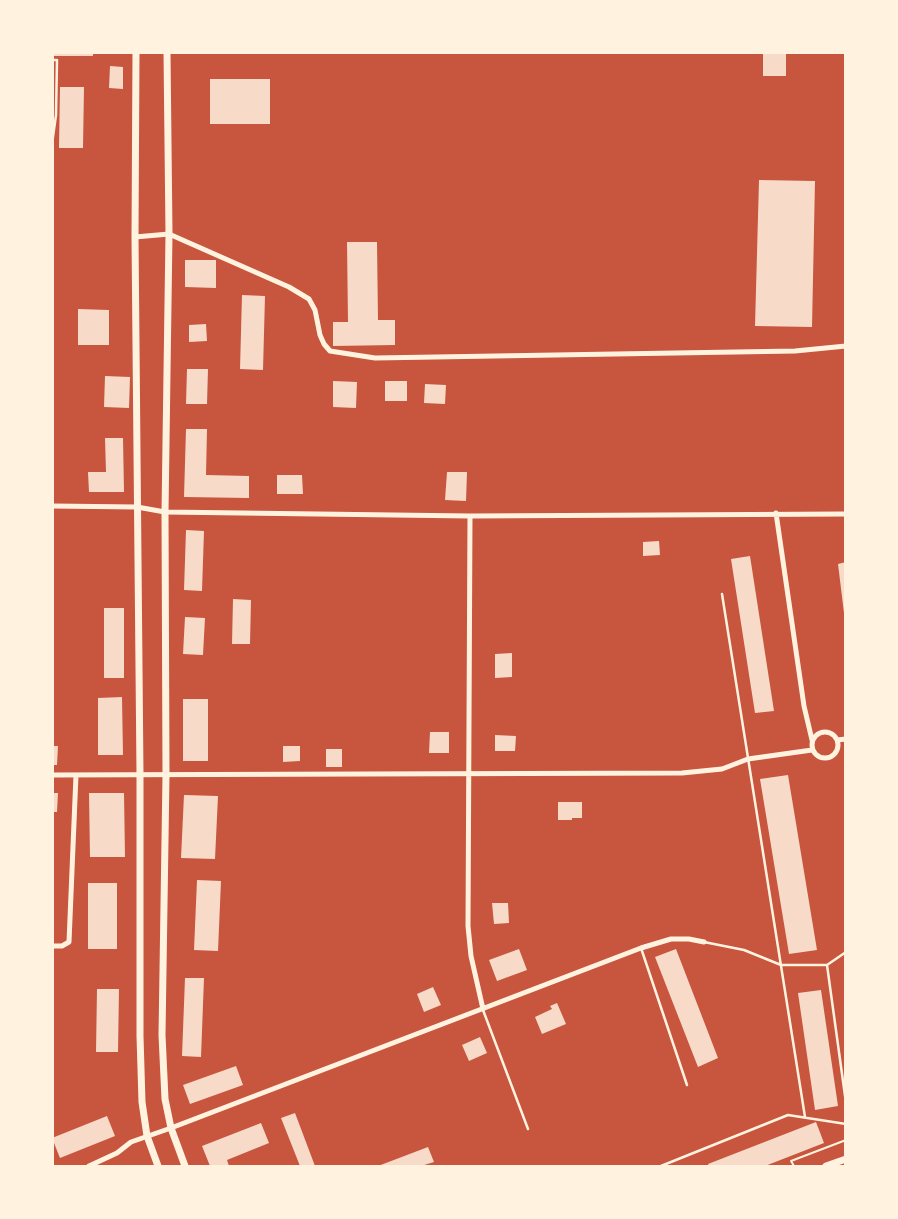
<!DOCTYPE html>
<style>
body{margin:0}
#map{position:relative;width:898px;height:1219px;overflow:hidden;background:#c8553d;font-family:Manrope,sans-serif}
canvas{display:block}
.frame{position:absolute;inset:0;border:54px solid #fff3e0;pointer-events:none}
</style>
<div id="map">
<canvas width="898" height="1219"></canvas>
<div class="frame"></div>
</div>
<script>
const c = document.querySelector('canvas').getContext('2d');
c.lineJoin = 'round';
function fill(path, color) {
  c.fillStyle = color;
  c.fill(path, 'evenodd');
}
function shape(rows) {
  const path = new Path2D();
  for (const r of rows) {
    if (r.length === 3) {
      path.moveTo(r[0] + r[2], r[1]);
      path.arc(r[0], r[1], r[2], 0, 2 * Math.PI);
      continue;
    }
    path.moveTo(r[0], r[1]);
    for (let i = 2; i < r.length; i += 2) path.lineTo(r[i], r[i + 1]);
  }
  return path;
}
function stroke(path, color, width, dash) {
  c.strokeStyle = color;
  c.lineWidth = width;
  c.lineCap = dash ? 'butt' : 'round';
  c.setLineDash(dash || []);
  c.stroke(path);
}
fill(shape([
 [52,52,93,52,93,56,52,56],
 [763,52,786,52,786,76,763,76],
 [110,66,123,67,123,89,109,88],
 [210,79,270,79,270,124,210,124],
 [60,87,84,87,83,148,59,148],
 [759,180,815,181,812,327,755,326],
 [347,242,377,242,378,320,395,320,395,345,333,346,333,322,348,322],
 [185,260,216,260,216,288,185,287],
 [242,295,265,296,263,370,240,369],
 [78,309,109,310,109,345,78,345],
 [206,324,207,341,189,342,189,325],
 [187,369,208,369,207,404,186,404],
 [105,376,130,377,129,408,104,407],
 [333,381,357,382,356,408,333,407],
 [385,381,407,381,407,401,385,401],
 [425,384,446,385,445,404,424,403],
 [186,429,207,429,206,475,249,476,249,498,184,497],
 [105,438,123,438,124,492,89,492,88,472,106,472],
 [447,472,467,472,466,501,445,500],
 [277,475,302,475,303,494,277,494],
 [186,530,204,531,202,591,184,590],
 [659,541,660,555,643,556,643,542],
 [750,556,774,711,755,713,731,559],
 [846,562,846,613,844,613,838,564],
 [233,599,251,600,250,644,232,644],
 [104,608,124,608,124,678,104,678],
 [185,617,205,618,203,655,183,654],
 [512,653,512,677,495,678,495,654],
 [122,697,123,755,98,755,98,698],
 [183,699,208,699,208,761,183,761],
 [430,732,449,732,449,753,429,753],
 [495,735,516,736,515,751,495,751],
 [52,746,58,746,57,765,52,765],
 [283,746,300,746,300,761,283,762],
 [326,749,342,749,342,767,326,767],
 [788,775,817,950,789,954,760,779],
 [52,793,58,793,57,812,52,812],
 [89,793,124,793,125,857,90,857],
 [184,795,218,796,215,859,181,858],
 [558,802,582,802,582,818,572,818,572,820,558,820],
 [197,880,221,881,218,951,194,950],
 [88,883,117,883,117,949,88,949],
 [492,903,508,903,509,923,494,924],
 [519,949,527,970,497,981,489,960],
 [676,949,718,1058,698,1067,655,957],
 [185,978,204,978,201,1057,182,1056],
 [433,987,441,1005,424,1012,417,994],
 [97,989,119,989,118,1052,96,1052],
 [821,990,838,1106,815,1110,798,993],
 [557,1003,566,1024,542,1034,535,1017,552,1009,550,1006],
 [480,1037,487,1053,469,1061,462,1045],
 [236,1066,243,1085,190,1104,183,1085],
 [295,1113,315,1166,300,1166,281,1118],
 [107,1116,115,1136,60,1158,52,1138],
 [816,1122,824,1143,765,1166,709,1166,708,1164],
 [261,1123,269,1143,227,1160,229,1166,210,1166,202,1146],
 [428,1147,434,1162,421,1166,378,1166]
]), '#f7dbc8');
stroke(shape([
 [794,1166,791,1161,846,1140]
]), '#fff3e0', 2);
stroke(shape([
 [52,60,57,60,56,115,52,144],
 [722,594,805,1117],
 [704,942,744,950,781,965,827,965,846,952],
 [641,948,687,1085],
 [827,965,846,1103],
 [483,1010,528,1129],
 [52,1165,53,1166],
 [661,1166,788,1115,846,1124]
]), '#fff3e0', 2.5);
stroke(shape([
 [135,237,169,234,289,287,309,299,315,310,320,335,324,344,330,351,375,358,795,351,846,346],
 [52,506,137,507,165,512,470,516,846,514],
 [776,513,804,706,812,740],
 [470,516,468,926,471,956,483,1009],
 [825,745,13],
 [837,740,846,739],
 [52,775,682,773,722,769,748,759,812,750],
 [52,946,62,946,69,942,76,775],
 [89,1166,117,1153,131,1142,171,1128,641,948,671,939,689,939,704,942]
]), '#fff3e0', 5);
stroke(shape([
 [136,52,135,237,140,775,140,1036,142,1102,147,1136,158,1166],
 [167,52,169,234,165,512,166,775,162,1035,165,1099,171,1128,185,1166],
 [826,1166,846,1159]
]), '#fff3e0', 7);
</script>
